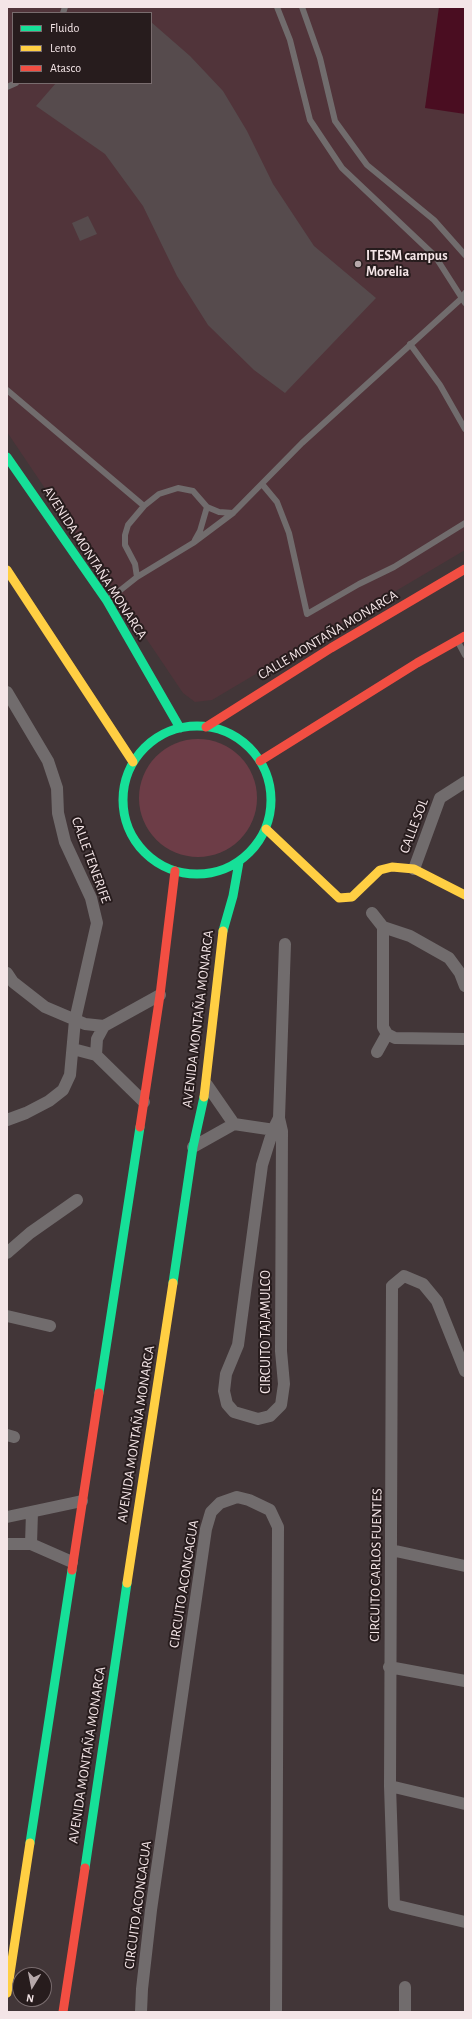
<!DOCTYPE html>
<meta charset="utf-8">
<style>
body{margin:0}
#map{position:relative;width:472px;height:2019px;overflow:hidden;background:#423638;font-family:"Alegreya Sans",sans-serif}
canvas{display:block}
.frame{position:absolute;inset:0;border:8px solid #f4e5e7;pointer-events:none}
.legend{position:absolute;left:12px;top:12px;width:140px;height:72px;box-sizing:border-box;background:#271c1d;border:1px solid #796c6e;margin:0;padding:5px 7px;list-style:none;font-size:12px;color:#f4e5e7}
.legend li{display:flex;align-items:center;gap:8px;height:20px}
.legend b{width:20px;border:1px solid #796c6e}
.north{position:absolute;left:12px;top:1967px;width:40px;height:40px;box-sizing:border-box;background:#271c1d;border:1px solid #796c6e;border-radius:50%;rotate:190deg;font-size:11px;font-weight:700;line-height:16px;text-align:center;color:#f4e5e7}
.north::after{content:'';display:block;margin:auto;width:14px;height:18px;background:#b6a8aa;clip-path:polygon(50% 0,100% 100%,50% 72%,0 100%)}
</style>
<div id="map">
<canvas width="472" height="2019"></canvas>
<div class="frame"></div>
<ul class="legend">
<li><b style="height:5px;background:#16e098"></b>Fluido</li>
<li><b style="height:5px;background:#ffcf43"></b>Lento</li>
<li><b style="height:5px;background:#f24e42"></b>Atasco</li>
</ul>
<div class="north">N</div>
</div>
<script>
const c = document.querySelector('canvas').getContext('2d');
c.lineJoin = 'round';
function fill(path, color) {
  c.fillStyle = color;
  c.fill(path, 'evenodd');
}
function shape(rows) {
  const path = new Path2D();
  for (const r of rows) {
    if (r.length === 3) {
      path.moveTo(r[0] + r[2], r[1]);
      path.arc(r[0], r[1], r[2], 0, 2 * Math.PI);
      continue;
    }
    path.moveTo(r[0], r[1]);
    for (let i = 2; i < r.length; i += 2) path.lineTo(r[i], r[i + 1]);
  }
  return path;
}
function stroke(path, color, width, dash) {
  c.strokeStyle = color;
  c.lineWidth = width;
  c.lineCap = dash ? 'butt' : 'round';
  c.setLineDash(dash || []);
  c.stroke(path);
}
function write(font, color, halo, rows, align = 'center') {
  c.font = font + ' "Alegreya Sans",sans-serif';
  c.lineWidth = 4;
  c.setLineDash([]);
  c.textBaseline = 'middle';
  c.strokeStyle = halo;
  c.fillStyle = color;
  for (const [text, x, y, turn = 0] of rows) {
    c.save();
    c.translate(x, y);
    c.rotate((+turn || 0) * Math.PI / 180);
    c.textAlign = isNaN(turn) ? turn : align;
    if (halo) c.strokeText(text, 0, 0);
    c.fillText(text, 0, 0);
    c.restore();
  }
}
fill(shape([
 [7,7,465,7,465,550,212,700,195,702,183,693,7,432],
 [13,13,151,13,151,83,13,83]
]), '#51343a');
fill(shape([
 [198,798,59]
]), '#6d3d47');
fill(shape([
 [439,7,465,7,465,114,425,108]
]), '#4a0d21');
fill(shape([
 [151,22,190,56,223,91,247,131,273,184,314,246,376,298,285,393,254,370,208,325,177,276,143,206,105,154,36,106,56,83,151,83],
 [88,216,97,234,80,241,72,223]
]), '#564b4d');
stroke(shape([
 [277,7,290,40,310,120,342,168,435,256,465,303],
 [302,7,320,58,335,121,367,165,434,220,465,255],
 [63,13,65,7],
 [7,87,16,83],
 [410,344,440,385,465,429],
 [7,390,144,506],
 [262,484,277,502,289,533,307,614,359,584,394,567,465,523],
 [195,540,200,531,207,507],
 [137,577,135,564,125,545,125,535,128,525,144,506,159,494,178,488,193,491,207,507,219,512,233,513],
 [108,600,137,577,193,543,233,513,302,443,462,298,465,293],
 [458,642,465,655]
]), '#716c6d', 6);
stroke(shape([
 [7,692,48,761,57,788,58,813,65,842,91,898,97,923,75,1020,70,1075,63,1090,49,1101,26,1113,7,1120],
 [414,869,440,798,465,782],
 [372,913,383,927,410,936,449,958,460,973,465,986],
 [383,927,383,1027,387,1034,395,1038,465,1039],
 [7,973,13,982,45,1007,85,1024,104,1026,160,995],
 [73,1049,96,1055,144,1102],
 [377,1052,387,1034],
 [96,1055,97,1039,104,1026],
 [207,1085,234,1124],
 [279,1118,273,1130,262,1165,238,1345,226,1374,224,1391,227,1404,234,1412,258,1419,270,1416,281,1405,284,1384,281,1351,282,1131,279,1118,285,944],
 [193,1147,234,1124,281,1131],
 [7,1253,30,1233,77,1200],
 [7,1316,50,1326],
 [465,1371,437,1301,423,1284,404,1276,392,1286,390,1786,394,1905,465,1922],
 [7,1435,14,1437],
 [7,1517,82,1501],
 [7,1544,31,1544,72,1562],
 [31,1544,32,1512],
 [391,1550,465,1566],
 [389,1667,465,1681],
 [390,1786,465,1804],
 [141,2012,142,1989,151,1910,206,1529,211,1512,220,1503,237,1497,249,1500,270,1510,278,1527,276,2012],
 [405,2012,405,1987]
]), '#716c6d', 12);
stroke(shape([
 [7,457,107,601,180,728],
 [197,800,74],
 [223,931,233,896,239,862],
 [173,1283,193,1147,204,1097],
 [99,1393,140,1127],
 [30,1843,72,1570],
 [85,1868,127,1583]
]), '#16e098', 9);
stroke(shape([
 [7,570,133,762],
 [266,829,339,898,352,897,380,870,392,867,414,869,465,895],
 [204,1097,223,931],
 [127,1583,173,1283],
 [7,1993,30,1843]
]), '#ffcf43', 9);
stroke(shape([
 [206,727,331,648,465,569],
 [260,761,417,663,465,636],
 [140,1127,160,995,175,871],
 [72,1570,99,1393],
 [63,2012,85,1868]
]), '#f24e42', 9);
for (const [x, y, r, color] of [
 [358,264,4,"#b6a8aa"]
]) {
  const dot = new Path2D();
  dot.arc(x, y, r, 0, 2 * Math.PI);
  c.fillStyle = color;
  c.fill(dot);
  stroke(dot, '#271c1d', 1.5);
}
write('bold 14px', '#f4e5e7', '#271c1d', [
 ["ITESM campus",366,256],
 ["Morelia",366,272]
], 'left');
write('14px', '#f4e5e7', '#271c1d', [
 ["AVENIDA MONTAÑA MONARCA",95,563,57],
 ["CALLE MONTAÑA MONARCA",328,635,-31],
 ["CALLE SOL",414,826,-69],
 ["CALLE TENERIFE",91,860,70],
 ["AVENIDA MONTAÑA MONARCA",198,1019,-83],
 ["CIRCUITO TAJAMULCO",266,1332,-90],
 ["AVENIDA MONTAÑA MONARCA",136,1434,-81],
 ["CIRCUITO CARLOS FUENTES",376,1565,-89],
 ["CIRCUITO ACONCAGUA",184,1584,-81],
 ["AVENIDA MONTAÑA MONARCA",87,1755,-81],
 ["CIRCUITO ACONCAGUA",138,1905,-82]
]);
</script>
